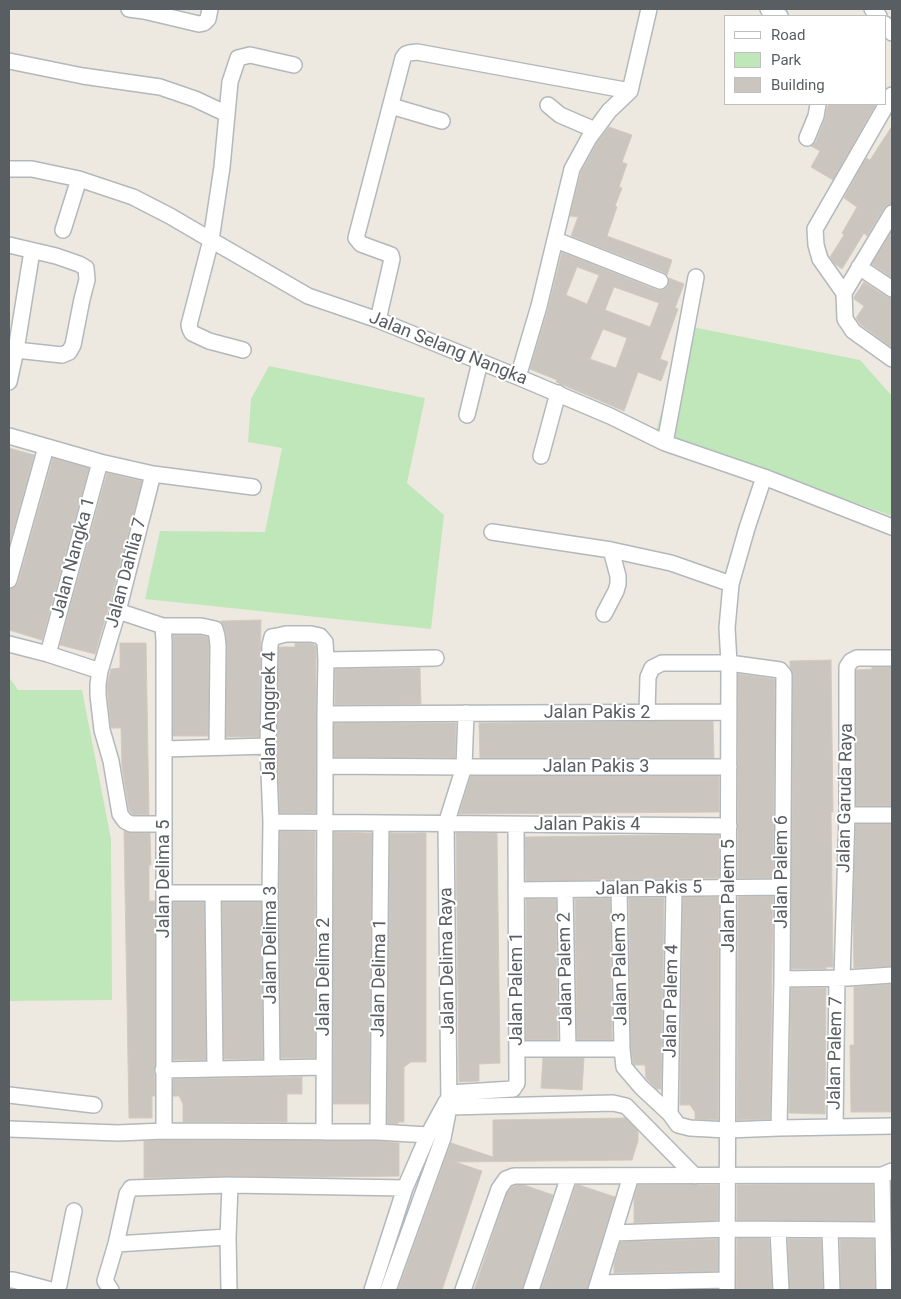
<!DOCTYPE html>
<style>
body{margin:0}
#map{position:relative;width:901px;height:1299px;overflow:hidden;background:#ede9e0;font-family:Roboto,sans-serif}
canvas{display:block}
.frame{position:absolute;inset:0;border:10px solid #595e63;pointer-events:none}
.legend{position:absolute;left:724px;top:15px;width:162px;height:90px;box-sizing:border-box;background:#fff;border:1px solid #bdbfc1;margin:0;padding:6px 9px;list-style:none;font-size:15px;color:#595e63}
.legend li{display:flex;align-items:center;gap:10px;height:25px}
.legend b{width:25px;border:1px solid #bdbfc1}
</style>
<div id="map">
<canvas width="901" height="1299"></canvas>
<div class="frame"></div>
<ul class="legend">
<li><b style="height:6px;background:#fff"></b>Road</li>
<li><b style="height:14px;background:#c0e7ba"></b>Park</li>
<li><b style="height:14px;background:#cac5bf"></b>Building</li>
</ul>
</div>
<script>
const c = document.querySelector('canvas').getContext('2d');
c.lineJoin = 'round';
function fill(path, color) {
  c.fillStyle = color;
  c.fill(path, 'evenodd');
}
function shape(rows) {
  const path = new Path2D();
  for (const r of rows) {
    path.moveTo(r[0], r[1]);
    for (let i = 2; i < r.length; i += 2) path.lineTo(r[i], r[i + 1]);
  }
  return path;
}
function stroke(path, color, width, dash) {
  c.strokeStyle = color;
  c.lineWidth = width;
  c.lineCap = dash ? 'butt' : 'round';
  c.setLineDash(dash || []);
  c.stroke(path);
}
function write(font, color, halo, rows, align = 'center') {
  c.font = font + ' Roboto,sans-serif';
  c.lineWidth = 4;
  c.setLineDash([]);
  c.textBaseline = 'middle';
  c.strokeStyle = halo;
  c.fillStyle = color;
  for (const [text, x, y, turn = 0] of rows) {
    c.save();
    c.translate(x, y);
    c.rotate((+turn || 0) * Math.PI / 180);
    c.textAlign = isNaN(turn) ? turn : align;
    if (halo) c.strokeText(text, 0, 0);
    c.fillText(text, 0, 0);
    c.restore();
  }
}
fill(shape([
 [687,326,860,360,892,396,892,516,656,431],
 [269,366,425,398,407,483,444,515,431,629,145,599,160,531,265,532,282,448,248,442,251,399],
 [9,677,18,690,82,690,111,839,112,1000,9,1001]
]), '#c0e7ba');
const building = shape([
 [829,104,876,104,833,180,811,167,820,151,811,146,816,142,825,119,827,108,829,104],
 [892,126,892,204,888,205,884,208,867,236,864,233,842,269,835,264,830,257,844,235,842,233,857,207,844,198,866,158,870,160,892,126],
 [609,127,632,135,622,162,627,164,619,187,622,188,615,206,617,207,607,236,672,260,667,275,663,272,571,236,578,217,570,216,581,172,597,143,609,127],
 [892,231,892,278,872,264,892,231],
 [562,252,657,290,662,290,666,288,669,284,669,278,684,284,675,308,678,309,660,359,668,362,661,381,638,372,624,411,556,382,557,380,530,369,548,309,562,252],
 [577,267,599,275,587,304,566,295,577,267],
 [614,287,659,303,650,327,605,310,614,287],
 [603,329,627,338,616,368,590,359,603,329],
 [864,282,887,297,892,298,892,348,860,324,856,318,864,306,854,299,854,297,864,282],
 [9,448,34,455,9,546,9,448],
 [53,458,89,468,42,640,9,630,9,589,15,587,18,583,53,458],
 [107,473,142,481,109,606,95,654,60,645,107,473],
 [261,620,259,737,226,737,227,645,226,633,221,621,261,620],
 [173,635,200,635,208,637,209,646,208,736,173,736,173,635],
 [120,643,146,643,149,815,133,815,129,810,122,767,121,728,111,728,107,685,111,669,120,668,120,643],
 [295,643,310,643,316,646,316,813,280,813,277,746,279,647,295,647,295,643],
 [831,660,833,812,831,812,833,967,826,967,826,969,791,969,793,675,790,668,790,661,831,660],
 [872,667,892,667,892,806,856,806,856,670,872,669,872,667],
 [420,668,421,704,335,705,335,669,420,668],
 [738,674,775,679,773,878,738,878,738,674],
 [713,721,714,758,480,758,479,723,713,721],
 [334,723,456,723,455,758,334,757,334,723],
 [471,776,719,776,719,812,459,814,471,776],
 [856,824,892,824,892,966,854,968,853,913,856,824],
 [124,831,131,833,150,833,151,865,149,865,149,901,155,901,155,1066,154,1070,155,1096,152,1096,152,1118,129,1118,124,831],
 [280,831,315,832,315,1058,281,1058,279,893,280,831],
 [334,832,372,833,369,1104,333,1104,334,832],
 [390,833,426,833,426,1062,411,1062,404,1067,404,1122,398,1122,398,1124,387,1123,390,833],
 [456,833,497,833,500,1063,479,1064,479,1081,459,1082,456,833],
 [665,835,719,835,719,878,526,881,525,837,665,835],
 [773,896,770,1119,737,1120,738,897,773,896],
 [683,897,719,897,718,1120,695,1119,695,1112,690,1105,680,1105,683,897],
 [610,898,612,1040,577,1040,575,899,610,898],
 [629,898,664,898,661,1089,656,1089,646,1078,645,1065,634,1065,633,1063,631,1048,629,898],
 [526,899,556,899,558,1040,526,1040,526,899],
 [173,902,204,902,206,1060,173,1060,173,902],
 [222,902,261,902,263,1059,224,1059,222,902],
 [892,984,892,1112,851,1112,850,1045,854,1045,854,987,892,984],
 [791,988,826,988,825,1114,789,1113,791,988],
 [543,1058,584,1058,582,1090,541,1088,543,1058],
 [302,1077,302,1094,287,1094,287,1122,183,1122,183,1104,179,1096,173,1096,173,1079,302,1077],
 [625,1118,638,1131,638,1141,632,1160,455,1162,482,1171,442,1290,398,1290,451,1143,493,1157,493,1120,625,1118],
 [164,1140,378,1141,399,1143,399,1176,324,1177,230,1176,144,1178,144,1141,164,1140],
 [873,1184,873,1221,737,1220,737,1185,873,1184],
 [516,1185,524,1185,553,1195,522,1290,474,1290,507,1193,512,1187,516,1185],
 [576,1185,579,1185,615,1197,587,1290,541,1290,576,1185],
 [638,1185,718,1185,718,1220,634,1223,634,1198,638,1185],
 [737,1238,769,1239,772,1290,736,1290,737,1238],
 [718,1239,718,1271,614,1273,614,1264,620,1242,718,1239],
 [788,1239,821,1239,823,1290,790,1290,788,1239],
 [840,1239,874,1239,875,1290,841,1290,840,1239]
]);
fill(building, '#cac5bf');
stroke(building, '#d2cabe', 1);
const street = shape([
 [129,9,144,11,199,24,204,23,208,19,210,9],
 [768,9,780,16],
 [872,9,879,16],
 [885,24,892,33],
 [9,61,83,76,160,87,195,99,227,114],
 [548,105,560,115,595,130],
 [391,106,442,121],
 [807,138,816,116,818,104],
 [9,169,32,169,79,179,133,197,170,216,211,240,308,296,378,320,518,377,610,416,665,443,764,477,892,527],
 [63,230,79,179],
 [556,240,660,281],
 [9,245,56,256,79,264,86,268,87,280,82,299,73,345,69,352,62,355,16,350],
 [859,267,892,289],
 [844,293,820,259,816,245,815,229,892,95],
 [844,293,892,213],
 [844,293,845,319,853,331,892,359],
 [378,320,392,259,391,255,361,244,356,238,403,58,406,54,409,53,417,52,630,91],
 [243,350,209,341,192,333,190,329,189,325,211,240,222,167,230,82,238,58,250,55,294,65],
 [518,377,539,306,572,169,589,138,595,130,609,111,630,91,649,9],
 [9,382,16,350,32,251],
 [467,415,480,362],
 [9,436,100,462,153,474,253,487],
 [665,443,696,277],
 [541,456,558,393],
 [153,474,118,611,100,671,98,684,98,695,102,730,111,761,120,814,125,821,131,824,164,824],
 [492,532,611,550,671,563,731,584],
 [9,580,46,447],
 [118,611,163,626,201,626,215,629,217,636,218,646,217,747],
 [604,614,616,591,618,584,618,576,611,550],
 [163,626,164,641,164,1131],
 [9,644,48,654,100,671],
 [48,654,100,462],
 [326,660,436,658],
 [647,712,648,677,652,668,662,663,729,663,780,670,784,675,782,979,779,1128],
 [325,714,729,712],
 [164,749,268,746],
 [325,766,464,767,729,767],
 [847,815,892,815],
 [271,822,729,826],
 [619,889,622,1049,624,1067,641,1087,670,1114,678,1125,690,1128,728,1130,779,1128,892,1126],
 [516,890,782,887],
 [565,890,568,1049],
 [164,893,270,893],
 [213,893,215,1069],
 [842,978,847,815,847,667,851,661,857,658,892,658],
 [782,979,848,978,892,975],
 [517,1049,622,1049],
 [272,1067,270,893,271,822,268,746,270,645,272,637,278,636,286,634,311,634,320,636,325,642,326,660,325,714,325,766,324,1132],
 [163,1070,324,1067],
 [449,1093,513,1089,517,1083,516,825],
 [9,1095,94,1105],
 [444,1106,449,1107,613,1103,626,1106,695,1176],
 [670,1114,674,889],
 [835,1127,837,978],
 [9,1129,118,1133,164,1131,378,1132,428,1135],
 [378,1132,381,823],
 [882,1175,884,1290],
 [778,1230,781,1290],
 [830,1230,832,1290],
 [614,1233,727,1229,883,1230],
 [116,1244,228,1237],
 [9,1280,13,1280,51,1290,56,1289,59,1285,74,1211],
 [598,1283,727,1280],
 [111,1290,105,1281,116,1244,127,1194,131,1188,230,1185,405,1188],
 [229,1290,228,1237,230,1185],
 [372,1290,405,1188,428,1135,446,1102],
 [388,1290,443,1138,449,1107,446,824,464,767,466,713],
 [463,1290,499,1189,506,1179,514,1176,882,1175,892,1171],
 [531,1290,569,1176],
 [596,1290,631,1176],
 [727,1290,729,663,727,628,731,584,747,528,764,477]
]);
stroke(street, '#b3b8bc', 18);
stroke(street, '#fff', 15);
write('18px', '#595e63', '#fff', [
 ["Jalan Selang Nangka",448,349,22],
 ["Jalan Nangka 1",74,558,-75],
 ["Jalan Dahlia 7",127,573,-75],
 ["Jalan Pakis 2",597,713],
 ["Jalan Anggrek 4",270,716,-90],
 ["Jalan Pakis 3",596,767],
 ["Jalan Garuda Raya",846,798,-89],
 ["Jalan Pakis 4",587,825],
 ["Jalan Palem 6",782,872,-90],
 ["Jalan Delima 5",164,879,-90],
 ["Jalan Pakis 5",649,889,-1],
 ["Jalan Palem 5",729,896,-90],
 ["Jalan Delima 3",271,945,-90],
 ["Jalan Delima Raya",448,961,-91],
 ["Jalan Palem 2",566,969,-91],
 ["Jalan Palem 3",621,969,-91],
 ["Jalan Delima 2",324,977,-90],
 ["Jalan Delima 1",380,978,-89],
 ["Jalan Palem 1",517,989,-90],
 ["Jalan Palem 4",672,1001,-89],
 ["Jalan Palem 7",836,1053,-89]
]);
</script>
